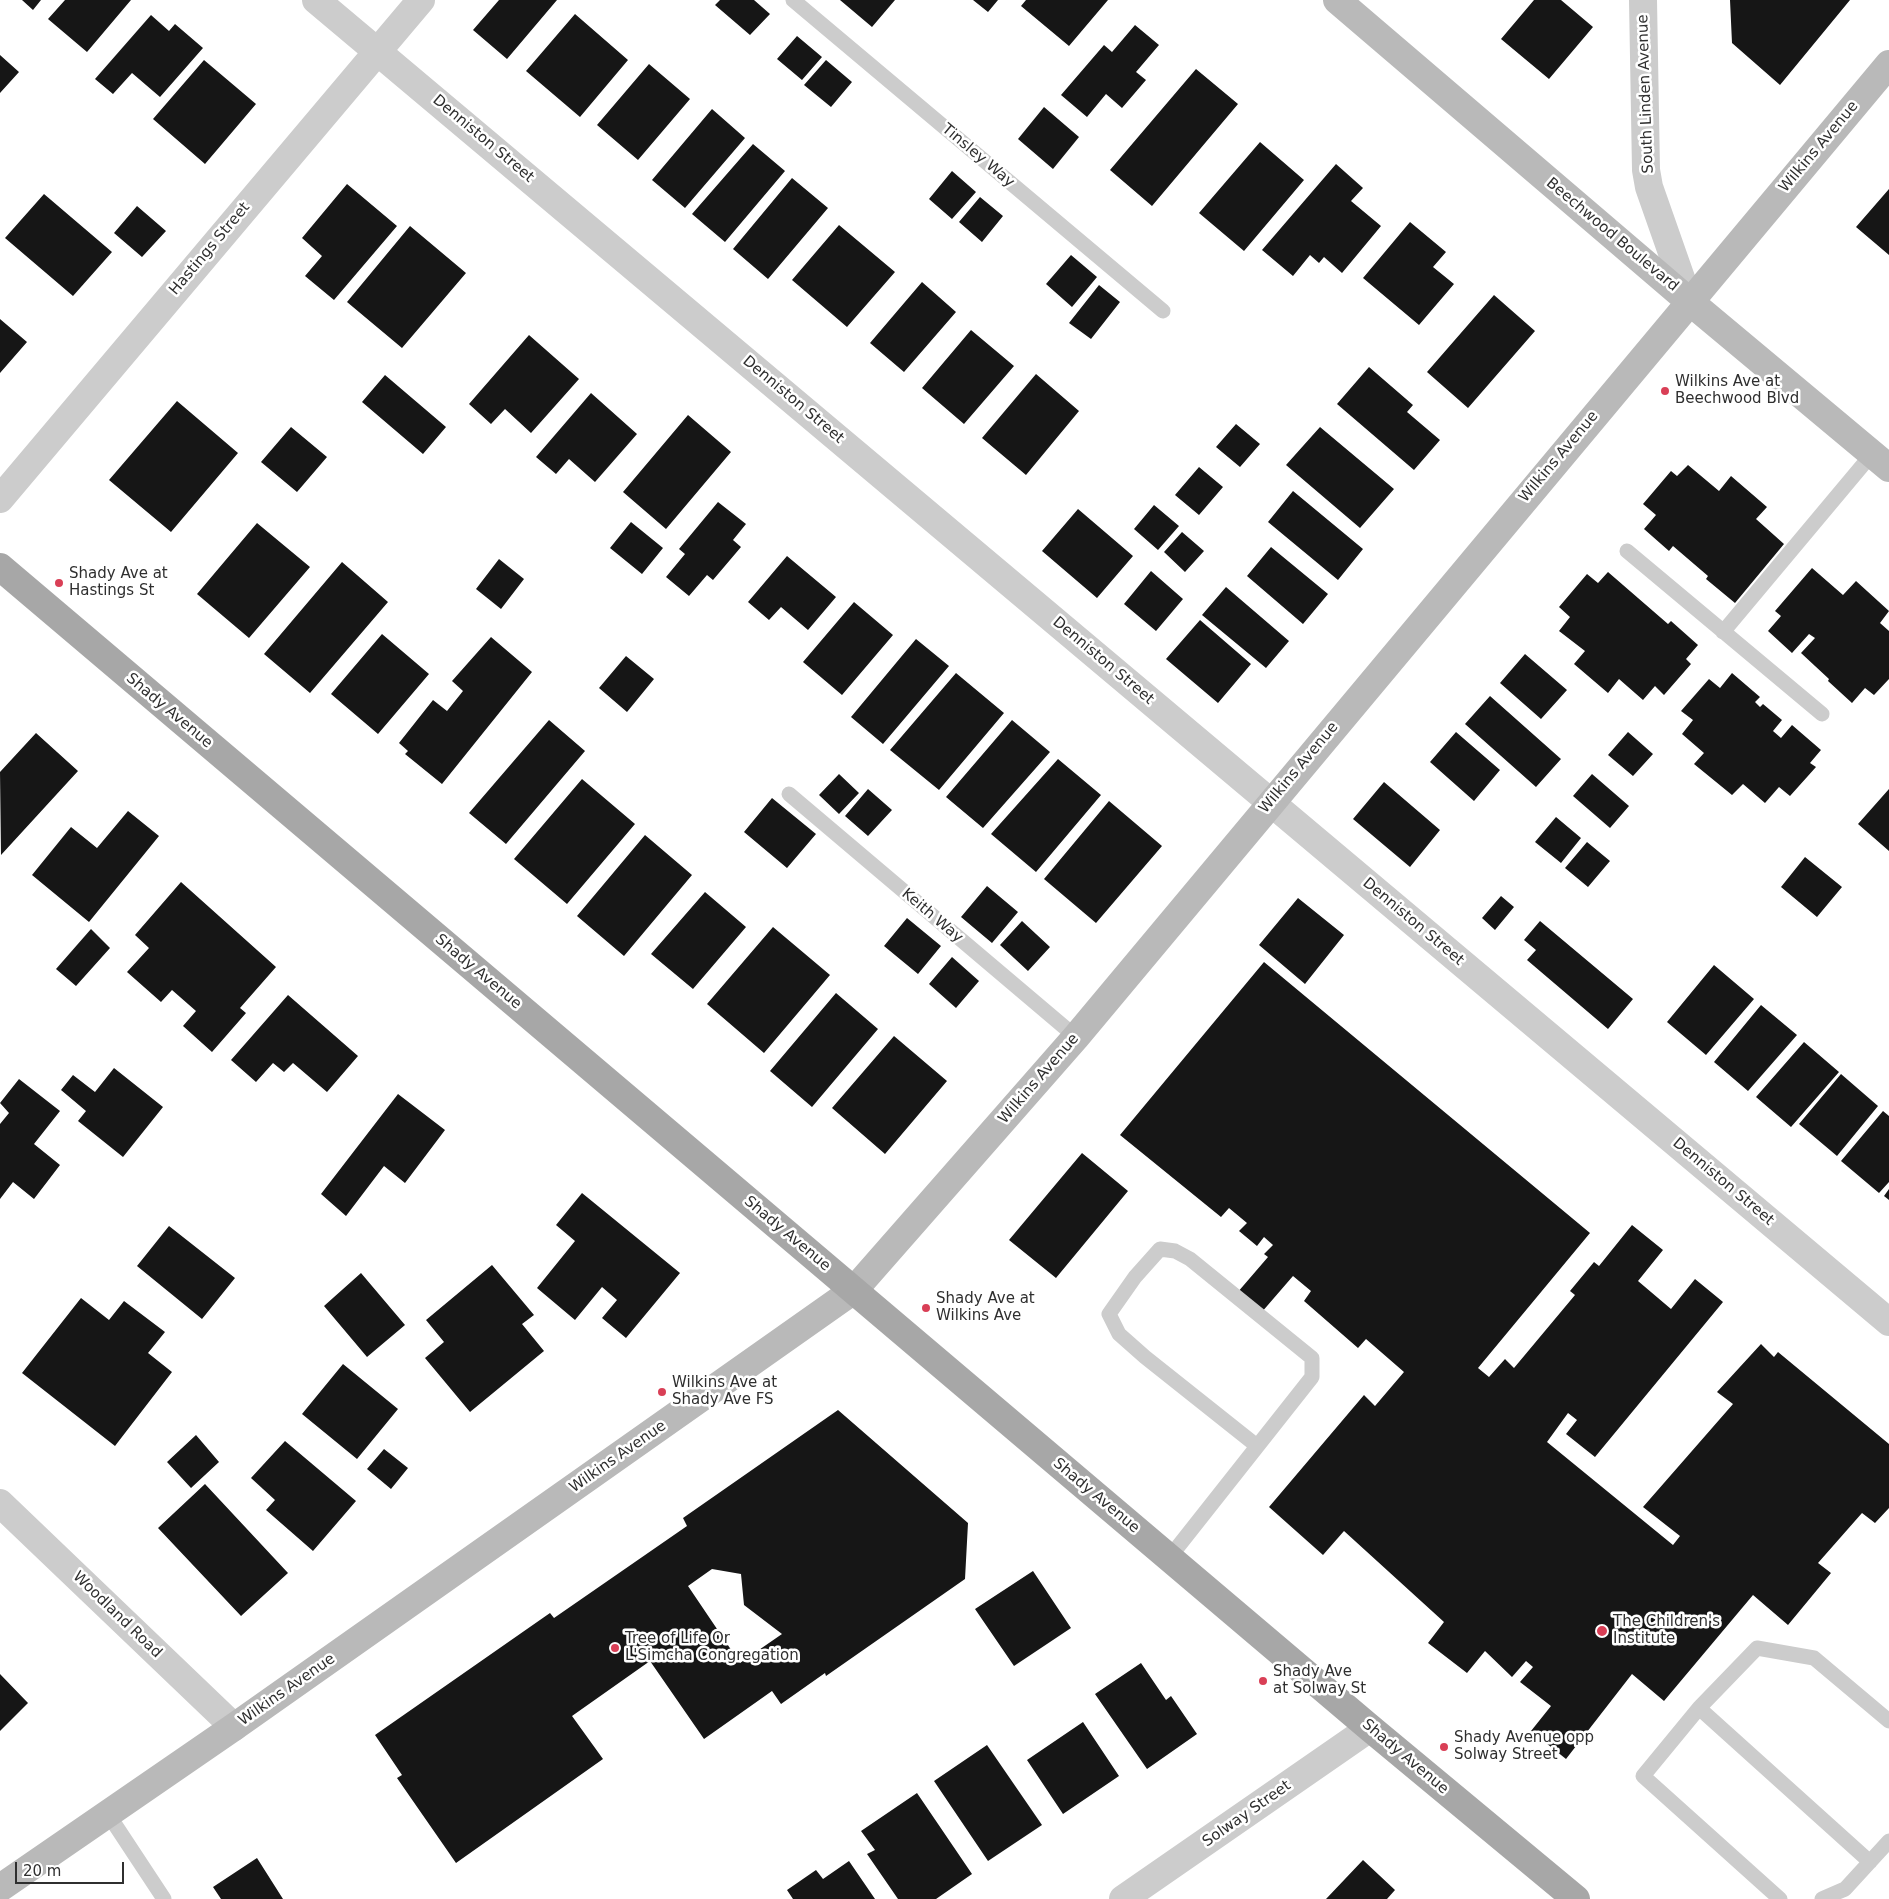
<!DOCTYPE html>
<style>
body{margin:0}
#map{position:relative;width:1889px;height:1899px;overflow:hidden;background:#fff;font-family:"DejaVu Sans",sans-serif}
canvas{display:block}
.scale{position:absolute;left:15px;top:1862px;width:109px;height:22px;box-sizing:border-box;border:2px solid #2f2f2f;border-top:0;padding-left:6px;font-size:15px;line-height:18px;white-space:nowrap;color:#2f2f2f;-webkit-text-stroke:4px #fff;paint-order:stroke}
</style>
<div id="map">
<canvas width="1889" height="1899"></canvas>
<div class="scale">20 m</div>
</div>
<script>
const c = document.querySelector('canvas').getContext('2d');
c.lineJoin = 'round';
function fill(path, color) {
  c.fillStyle = color;
  c.fill(path, 'evenodd');
}
function shape(rows) {
  const path = new Path2D();
  for (const r of rows) {
    path.moveTo(r[0], r[1]);
    for (let i = 2; i < r.length; i += 2) path.lineTo(r[i], r[i + 1]);
  }
  return path;
}
function stroke(path, color, width, dash) {
  c.strokeStyle = color;
  c.lineWidth = width;
  c.lineCap = dash ? 'butt' : 'round';
  c.setLineDash(dash || []);
  c.stroke(path);
}
function write(font, color, halo, rows, align = 'center') {
  c.font = font + ' "DejaVu Sans",sans-serif';
  c.lineWidth = 5;
  c.setLineDash([]);
  c.textBaseline = 'middle';
  c.strokeStyle = halo;
  c.fillStyle = color;
  for (const [text, x, y, turn = 0] of rows) {
    c.save();
    c.translate(x, y);
    c.rotate((+turn || 0) * Math.PI / 180);
    c.textAlign = isNaN(turn) ? turn : align;
    if (halo) c.strokeText(text, 0, 0);
    c.fillText(text, 0, 0);
    c.restore();
  }
}
fill(shape([
 [22,0,41,0,33,10],
 [65,0,131,0,87,52,48,19],
 [499,0,557,0,507,59,473,30],
 [720,0,754,0,770,14,750,35,715,5],
 [840,0,895,0,872,27],
 [973,0,998,0,988,12],
 [1026,0,1108,0,1069,46,1021,6],
 [1534,0,1561,0,1593,27,1549,79,1501,39],
 [1730,0,1850,0,1780,85,1732,43],
 [575,14,628,60,580,117,526,71],
 [151,15,169,31,175,24,203,48,160,97,132,73,113,94,95,79],
 [1135,25,1159,45,1136,72,1146,80,1122,108,1106,94,1087,117,1061,95,1104,45,1112,52],
 [797,36,822,57,802,80,777,59],
 [0,55,19,72,0,93],
 [204,60,256,104,205,164,153,119],
 [826,60,852,82,831,107,804,85],
 [649,64,690,99,638,160,597,125],
 [1196,69,1238,104,1152,206,1110,170],
 [1044,107,1079,137,1053,169,1018,139],
 [712,109,745,138,685,208,652,180],
 [1260,142,1304,180,1244,251,1199,213],
 [753,144,785,171,725,242,692,214],
 [1336,164,1363,188,1351,201,1381,226,1342,273,1324,257,1319,263,1310,255,1293,276,1262,250],
 [952,171,976,192,952,219,929,199],
 [792,178,828,208,768,279,733,249],
 [347,184,397,226,334,300,305,276,322,256,302,238],
 [1889,189,1889,255,1856,227],
 [44,194,112,252,73,296,5,238],
 [980,197,1003,216,982,242,959,222],
 [137,206,166,231,142,257,114,233],
 [1410,222,1446,252,1433,267,1454,284,1419,325,1363,278],
 [839,225,895,272,847,327,792,280],
 [410,226,466,273,402,348,347,302],
 [1071,255,1097,277,1072,307,1046,284],
 [922,282,956,312,904,372,870,343],
 [1099,285,1120,302,1091,339,1069,323],
 [1494,295,1535,331,1468,408,1427,372],
 [0,319,27,342,0,373],
 [971,330,1014,366,964,424,922,388],
 [529,335,579,379,531,433,505,409,491,424,469,404],
 [1369,367,1413,405,1407,412,1440,440,1414,470,1337,404],
 [1036,374,1079,411,1026,475,982,438],
 [385,375,446,427,423,454,362,402],
 [591,393,637,434,595,482,569,459,556,474,536,457],
 [177,401,238,453,171,532,109,480],
 [688,415,731,452,666,529,623,492],
 [1236,424,1260,444,1240,467,1216,447],
 [291,427,327,457,297,492,261,462],
 [1320,427,1394,489,1360,528,1286,465],
 [1688,465,1719,491,1731,476,1767,507,1756,519,1784,544,1735,603,1706,579,1708,576,1673,546,1669,551,1644,529,1656,515,1643,504,1671,471,1677,476],
 [1199,467,1223,487,1199,515,1175,495],
 [1293,491,1363,549,1338,580,1268,522],
 [718,502,746,524,733,540,741,547,713,580,707,575,689,596,666,577,685,554,679,549],
 [1154,505,1179,526,1158,550,1134,529],
 [1078,509,1133,556,1097,598,1042,551],
 [631,522,663,548,642,574,610,548],
 [257,523,310,567,249,638,197,594],
 [1182,532,1204,551,1185,572,1164,552],
 [1271,547,1328,594,1303,624,1247,576],
 [787,556,836,597,808,630,781,607,769,620,748,602],
 [499,559,524,579,501,609,476,589],
 [342,562,388,602,310,693,264,654],
 [1812,568,1843,595,1856,581,1889,611,1880,623,1889,631,1889,679,1874,695,1865,688,1852,703,1828,681,1829,679,1801,653,1815,638,1809,634,1792,653,1768,631,1781,616,1775,611],
 [1151,571,1183,599,1156,631,1124,604],
 [1608,572,1668,624,1671,621,1698,645,1686,659,1691,664,1664,695,1655,686,1643,700,1619,679,1608,693,1574,664,1585,651,1559,631,1570,617,1559,607,1587,574,1598,583],
 [1226,587,1289,641,1266,668,1202,615],
 [854,602,893,635,842,695,803,662],
 [1200,620,1251,664,1218,703,1166,659],
 [382,634,429,674,378,734,331,694],
 [491,637,532,672,442,784,405,754,408,751,399,743,433,700,447,711,463,691,452,681],
 [916,639,949,666,883,744,851,717],
 [1525,654,1567,690,1541,719,1500,683],
 [626,656,654,679,627,712,599,688],
 [956,673,1004,713,939,790,890,750],
 [1732,673,1760,697,1755,702,1760,707,1763,704,1782,720,1773,731,1781,738,1792,725,1821,750,1810,763,1816,767,1790,796,1779,787,1765,803,1743,784,1732,795,1694,764,1704,753,1682,734,1693,720,1681,711,1709,679,1720,688],
 [1490,696,1561,759,1536,787,1465,724],
 [549,720,585,751,506,844,469,813],
 [1012,720,1050,752,983,828,946,797],
 [1456,732,1500,770,1474,801,1430,762],
 [1628,732,1653,754,1633,776,1608,755],
 [36,733,78,771,1,855,0,772],
 [1058,759,1101,795,1036,872,991,834],
 [839,774,859,793,839,814,819,795],
 [1592,774,1629,806,1610,828,1573,796],
 [582,779,635,824,567,904,514,859],
 [1384,782,1440,830,1410,867,1353,819],
 [868,789,892,810,868,836,845,816],
 [1889,789,1889,851,1858,824],
 [772,798,816,834,787,868,744,832],
 [1109,801,1162,846,1096,923,1044,879],
 [128,811,159,836,89,922,32,875,71,827,97,848],
 [1556,817,1581,838,1561,863,1535,842],
 [645,835,692,875,624,956,577,916],
 [1587,842,1610,861,1588,887,1565,868],
 [1805,857,1842,887,1817,917,1781,887],
 [181,882,276,967,240,1008,246,1013,212,1052,183,1026,196,1011,172,990,161,1002,127,972,149,948,135,935],
 [987,886,1018,912,992,943,961,917],
 [705,892,746,927,693,989,651,954],
 [1501,896,1514,907,1495,930,1482,918],
 [1298,898,1344,935,1305,984,1259,945],
 [907,918,941,946,918,974,884,946],
 [1022,921,1050,947,1028,971,1000,945],
 [1540,921,1633,999,1608,1029,1527,960,1536,950,1524,940],
 [773,927,830,975,764,1053,707,1004],
 [91,929,110,948,76,986,56,969],
 [952,957,979,981,956,1008,929,984],
 [1264,962,1590,1233,1478,1368,1489,1377,1505,1359,1514,1368,1575,1295,1570,1291,1594,1262,1599,1266,1632,1225,1663,1250,1638,1281,1671,1309,1695,1279,1723,1302,1595,1457,1566,1434,1577,1420,1568,1413,1547,1442,1673,1545,1680,1536,1643,1507,1733,1404,1717,1392,1761,1344,1774,1357,1778,1352,1889,1444,1889,1508,1875,1523,1862,1513,1818,1563,1831,1573,1788,1625,1753,1595,1664,1701,1632,1674,1566,1759,1531,1731,1551,1706,1520,1682,1533,1667,1526,1661,1512,1677,1485,1651,1467,1673,1428,1643,1444,1622,1344,1531,1323,1555,1269,1507,1364,1395,1375,1406,1404,1372,1366,1339,1358,1348,1304,1301,1311,1291,1293,1276,1261,1313,1237,1293,1268,1257,1264,1254,1273,1245,1264,1237,1257,1246,1239,1231,1247,1223,1229,1208,1221,1217,1120,1135],
 [1714,965,1754,999,1706,1055,1667,1022],
 [836,993,878,1029,812,1107,770,1071],
 [288,995,358,1056,327,1092,293,1063,284,1072,273,1063,256,1082,231,1060],
 [1761,1005,1797,1035,1748,1091,1714,1062],
 [894,1036,947,1081,885,1154,832,1108],
 [1804,1042,1839,1072,1791,1127,1756,1097],
 [114,1068,163,1107,123,1157,78,1121,86,1111,61,1090,73,1075,95,1092],
 [1841,1074,1878,1106,1837,1156,1799,1124],
 [19,1079,60,1111,34,1144,60,1165,34,1199,13,1182,0,1199,0,1124,9,1113,0,1103],
 [398,1094,445,1130,405,1183,384,1166,346,1216,321,1194],
 [1883,1111,1889,1116,1889,1182,1879,1193,1841,1161],
 [1082,1153,1128,1191,1056,1278,1009,1240],
 [1889,1189,1889,1200,1884,1196],
 [582,1193,680,1273,626,1338,602,1318,617,1300,602,1287,575,1320,537,1288,575,1241,556,1225],
 [169,1226,235,1278,202,1319,137,1266],
 [492,1265,534,1315,522,1324,544,1351,470,1412,425,1358,444,1342,426,1320],
 [361,1273,405,1325,367,1357,324,1306],
 [81,1298,109,1320,124,1301,165,1332,148,1353,172,1372,115,1446,22,1373],
 [343,1364,398,1409,357,1459,302,1414],
 [838,1410,968,1523,965,1579,826,1676,825,1673,781,1704,772,1691,704,1739,650,1661,572,1716,603,1759,456,1863,397,1778,402,1775,375,1735,550,1613,554,1618,687,1526,683,1518],
 [712,1569,741,1574,744,1605,782,1634,740,1663,688,1586],
 [196,1435,219,1462,191,1488,167,1462],
 [285,1441,356,1501,313,1551,266,1510,275,1500,251,1478],
 [384,1449,408,1468,391,1489,367,1469],
 [205,1484,288,1573,241,1616,158,1528],
 [1033,1571,1071,1628,1014,1666,975,1609],
 [1141,1663,1166,1700,1171,1696,1197,1734,1147,1769,1095,1694],
 [0,1674,28,1703,0,1731],
 [1083,1722,1119,1776,1063,1814,1027,1760],
 [987,1745,1042,1825,988,1861,934,1781],
 [917,1793,972,1874,936,1899,898,1899,867,1854,875,1850,861,1831],
 [257,1858,283,1899,221,1899,213,1887],
 [1363,1860,1395,1890,1387,1899,1326,1899],
 [849,1861,875,1899,793,1899,787,1890,816,1870,823,1879]
]), '#161616');
stroke(shape([
 [793,0,1163,311],
 [1627,551,1822,714],
 [1723,632,1872,454],
 [789,794,1076,1037],
 [1169,1558,1312,1377,1312,1358,1190,1259,1175,1251,1160,1249,1135,1277,1109,1314,1119,1334,1145,1357,1257,1446],
 [1699,1708,1870,1862],
 [108,1814,164,1899],
 [1780,1899,1643,1776,1699,1708,1757,1648,1814,1658,1889,1721],
 [1822,1899,1845,1889,1889,1841]
]), '#ccc', 15);
stroke(shape([
 [316,0,1889,1322],
 [0,499,421,0],
 [0,1503,234,1727],
 [1123,1899,1370,1728]
]), '#ccc', 28);
stroke(shape([
 [1643,0,1646,170,1649,187,1689,301]
]), '#ccc', 28);
stroke(shape([
 [1337,0,1689,301,1889,468],
 [0,1888,234,1727,854,1290,1076,1037,1889,64]
]), '#b9b9b9', 28);
stroke(shape([
 [0,567,1370,1728,1576,1899]
]), '#a7a7a7', 28);
for (const [x, y, r, color] of [
 [1665,391,5,"#d93f56"],
 [59,583,5,"#d93f56"],
 [926,1308,5,"#d93f56"],
 [662,1392,5,"#d93f56"],
 [1602,1631,6,"#d93f56"],
 [615,1648,5,"#d93f56"],
 [1263,1681,5,"#d93f56"],
 [1444,1747,5,"#d93f56"]
]) {
  const dot = new Path2D();
  dot.arc(x, y, r, 0, 2 * Math.PI);
  c.fillStyle = color;
  c.fill(dot);
  stroke(dot, '#fff', 2);
}
write('15px', '#2f2f2f', '#fff', [
 ["South Linden Avenue",1646,94,-92],
 ["Denniston Street",483,139,40],
 ["Wilkins Avenue",1819,147,-50],
 ["Tinsley Way",978,156,40],
 ["Beechwood Boulevard",1612,235,40],
 ["Hastings Street",210,249,-50],
 ["Denniston Street",793,400,40],
 ["Wilkins Avenue",1559,457,-50],
 ["Denniston Street",1103,661,40],
 ["Shady Avenue",169,711,40],
 ["Wilkins Avenue",1299,768,-50],
 ["Keith Way",932,916,40],
 ["Denniston Street",1413,922,40],
 ["Shady Avenue",478,972,40],
 ["Wilkins Avenue",1039,1079,-49],
 ["Denniston Street",1723,1182,40],
 ["Shady Avenue",787,1234,40],
 ["Wilkins Avenue",618,1457,-35],
 ["Shady Avenue",1096,1496,40],
 ["Woodland Road",117,1615,44],
 ["Wilkins Avenue",287,1690,-35],
 ["Shady Avenue",1405,1757,40],
 ["Solway Street",1247,1814,-35]
]);
write('15px', '#2f2f2f', '#fff', [
 ["Wilkins Ave at",1675,382],
 ["Beechwood Blvd",1675,399],
 ["Shady Ave at",69,574],
 ["Hastings St",69,591],
 ["Shady Ave at",936,1299],
 ["Wilkins Ave",936,1316],
 ["Wilkins Ave at",672,1383],
 ["Shady Ave FS",672,1400],
 ["The Children's",1613,1622],
 ["Institute",1613,1639],
 ["Tree of Life Or",625,1639],
 ["L'Simcha Congregation",625,1656],
 ["Shady Ave",1273,1672],
 ["at Solway St",1273,1689],
 ["Shady Avenue opp",1454,1738],
 ["Solway Street",1454,1755]
], 'left');
</script>
